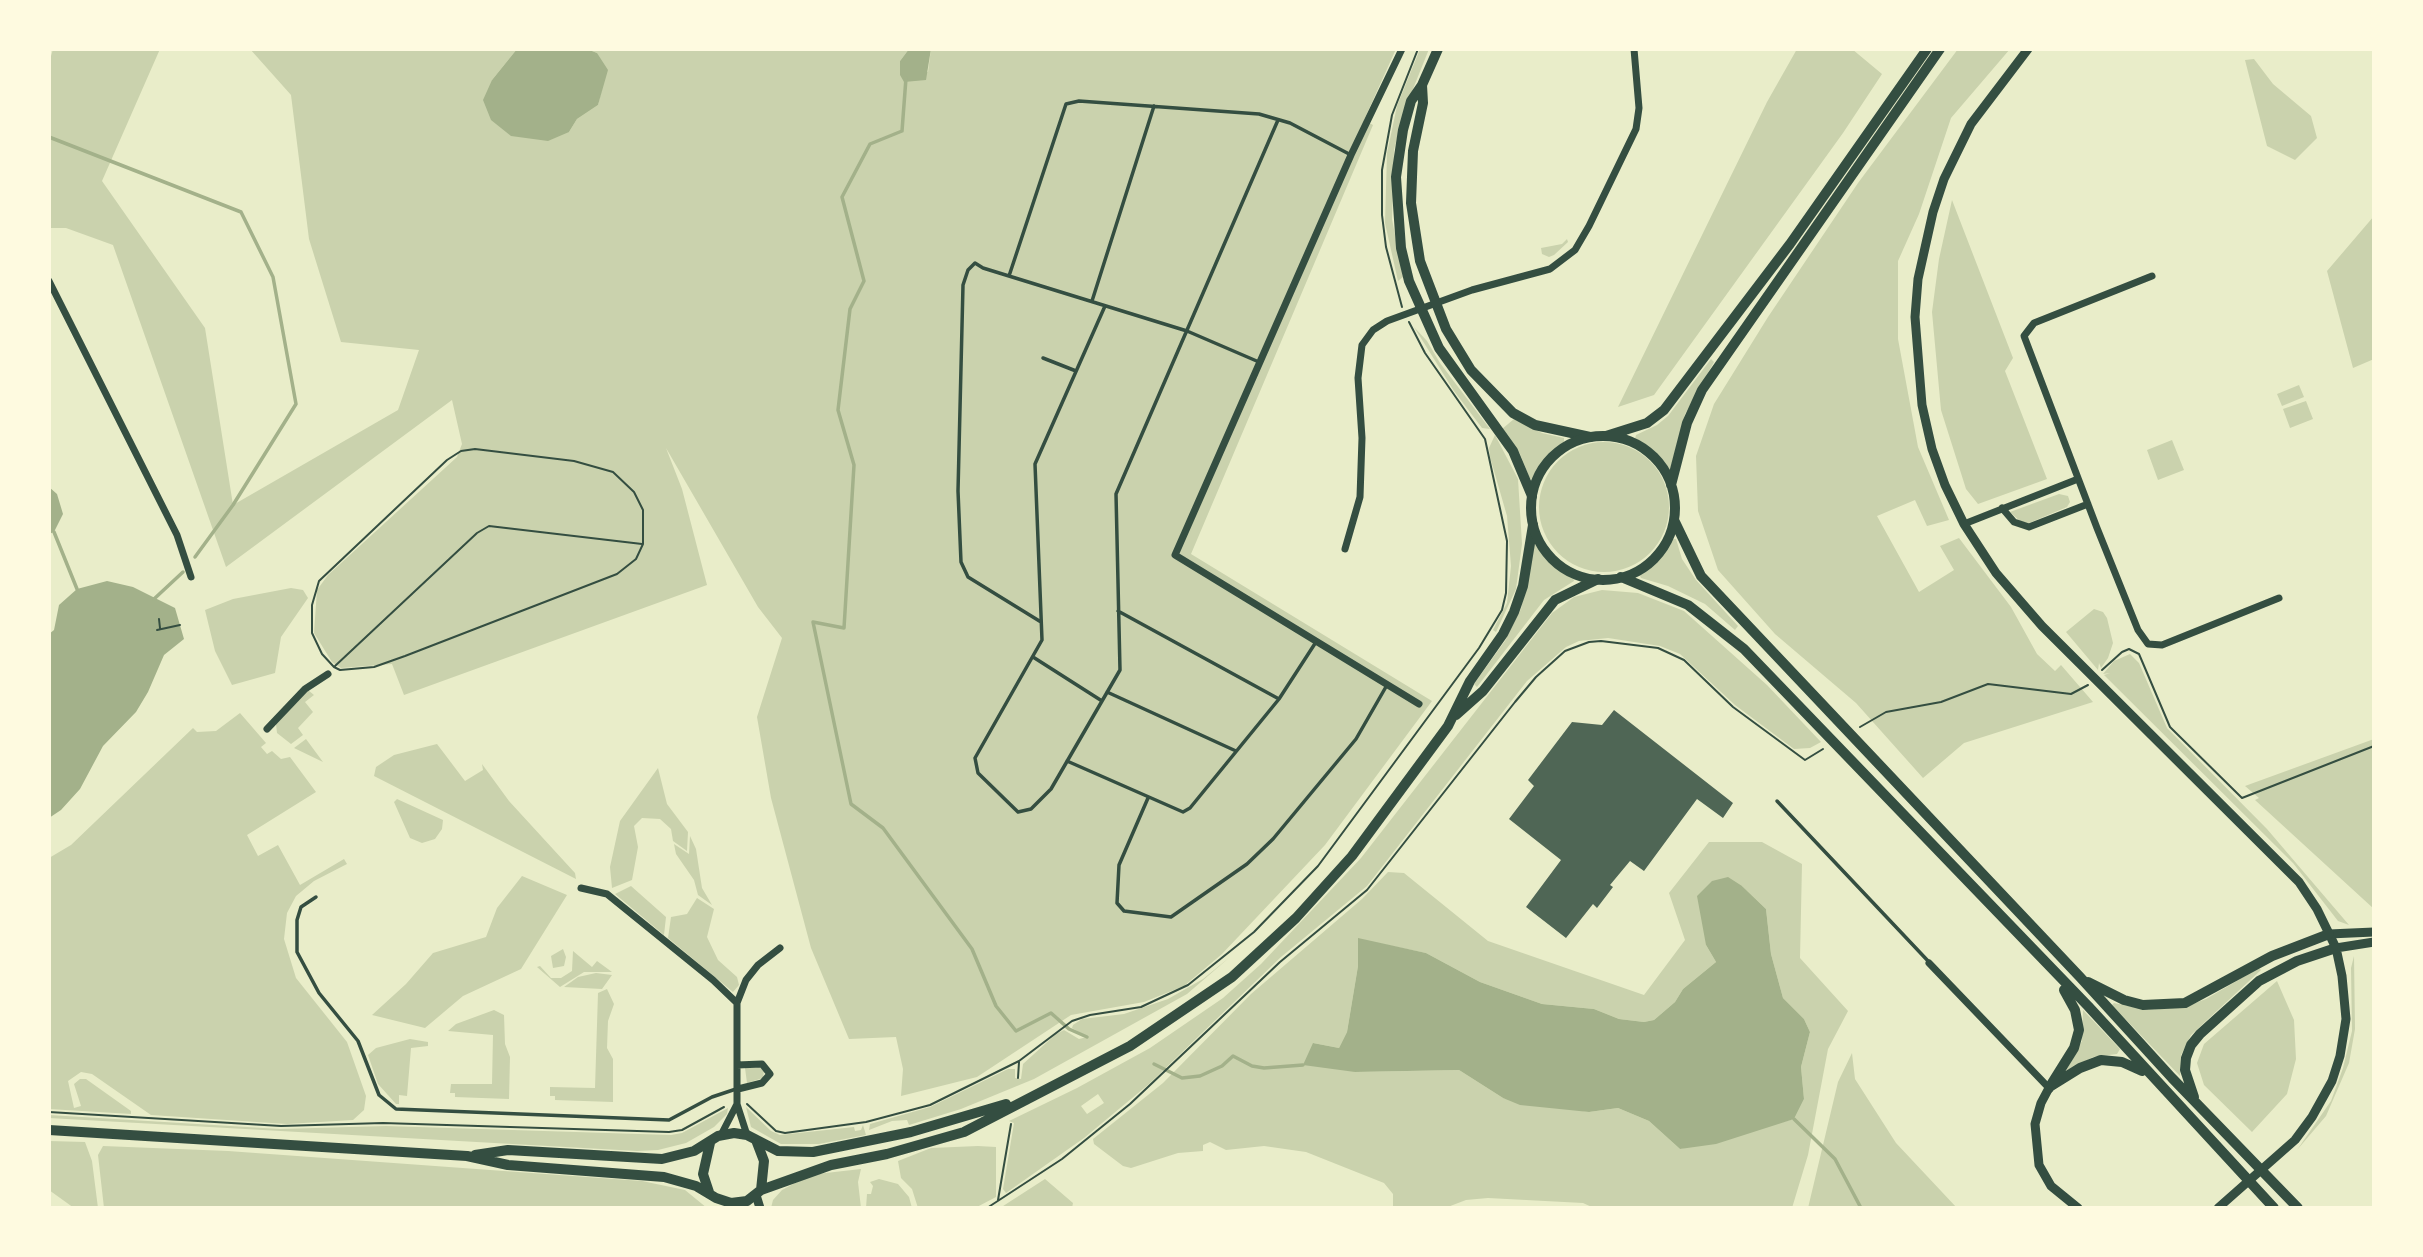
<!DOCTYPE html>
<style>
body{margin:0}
#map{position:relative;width:2423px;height:1257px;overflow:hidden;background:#e9edc9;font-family:"Noto Sans",sans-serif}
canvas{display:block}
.frame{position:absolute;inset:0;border:51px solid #fefae0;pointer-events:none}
</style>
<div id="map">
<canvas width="2423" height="1257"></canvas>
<div class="frame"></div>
</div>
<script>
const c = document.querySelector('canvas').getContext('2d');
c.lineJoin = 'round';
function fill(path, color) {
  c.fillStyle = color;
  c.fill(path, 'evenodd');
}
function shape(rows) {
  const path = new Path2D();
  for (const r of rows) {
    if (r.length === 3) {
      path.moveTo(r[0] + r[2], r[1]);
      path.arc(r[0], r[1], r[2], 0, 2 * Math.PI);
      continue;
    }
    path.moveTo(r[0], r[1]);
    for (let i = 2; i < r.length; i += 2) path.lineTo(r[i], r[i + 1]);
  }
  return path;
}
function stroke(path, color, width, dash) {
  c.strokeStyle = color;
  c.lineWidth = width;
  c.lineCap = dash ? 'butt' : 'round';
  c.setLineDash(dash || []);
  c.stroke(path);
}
fill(shape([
 [53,49,160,49,102,181,205,328,233,505,398,410,419,350,341,342,309,239,291,95,250,49,517,49,492,80,569,132,577,119,598,105,602,88,597,53,587,49,909,49,900,61,928,72,931,49,1396,49,1364,120,1373,125,1191,554,1432,701,1325,845,1222,954,1184,986,1144,1002,1071,1015,977,1077,901,1096,903,1069,896,1037,849,1039,811,948,771,798,757,717,782,638,758,607,666,448,682,489,707,585,404,695,392,664,341,668,332,662,314,633,317,590,328,575,457,457,462,444,452,400,226,567,113,245,66,228,49,228,49,63],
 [1420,49,1429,49,1403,114,1394,150,1392,219,1403,277,1398,281,1385,223,1387,153,1397,106],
 [1797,49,1852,49,1882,74,1843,133,1654,395,1618,407,1767,102],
 [1958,49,2010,49,1951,118,1919,214,1898,261,1898,339,1918,447,1949,520,1927,526,1915,500,1877,516,1919,592,1954,570,1940,546,1959,538,2011,607,2037,654,2055,671,2061,665,2093,702,1964,743,1923,778,1856,703,1775,634,1718,570,1698,511,1696,456,1714,404,1768,317,1858,183],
 [2254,59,2273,84,2311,116,2317,138,2295,160,2267,146,2245,60],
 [1952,200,2013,358,2005,371,2047,479,1978,504,1966,489,1941,410,1932,312,1939,259],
 [2374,216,2374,359,2353,368,2327,271],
 [1567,239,1568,242,1554,255,1549,257,1542,254,1541,248,1562,244],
 [1414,327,1427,341,1440,363,1490,429,1482,428,1454,391],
 [1711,359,1714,362,1685,414,1670,470,1655,452,1635,439,1636,435,1657,425,1668,416],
 [2299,385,2304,397,2282,406,2277,394],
 [2306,401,2313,419,2290,428,2283,409],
 [1514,419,1542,433,1564,438,1564,442,1548,456,1534,478,1530,479,1520,454,1502,429],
 [1495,435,1518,479,1522,544,1516,589,1496,632,1493,630,1507,603,1511,566,1507,516,1490,457,1489,448],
 [2172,440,2184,470,2158,480,2147,450],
 [1604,507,65],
 [2059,494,2068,496,2070,502,2067,507,2029,523,2021,522,2010,512],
 [1672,539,1676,539,1682,559,1696,580,1738,626,1735,630,1705,604,1668,586,1641,578,1639,574,1658,559],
 [1537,544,1554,564,1573,577,1574,581,1544,600,1477,687,1474,684,1505,641,1521,609,1534,545],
 [291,588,303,590,308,598,281,637,275,673,232,685,215,651,205,610,233,599],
 [1602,590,1638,593,1684,611,1767,685,1821,742,1810,748,1794,749,1735,705,1680,654,1660,646,1608,638,1579,641,1566,647,1527,681,1367,886,1281,957,1149,1084,1084,1138,1006,1193,1003,1189,1014,1123,1009,1121,1077,1088,1150,1048,1223,998,1261,964,1361,858,1552,613,1574,597],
 [1098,1094,1104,1103,1087,1114,1081,1106],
 [2094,609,2103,612,2107,618,2113,643,2108,658,2101,668,2099,663,2098,670,2066,632],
 [2130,654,2139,663,2167,728,2267,829,2349,925,2338,921,2293,863,2104,675,2110,673,2103,674,2114,661],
 [308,690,314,695,305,702,313,712,298,728,303,735,291,744,277,733,276,724],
 [240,713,266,743,261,747,267,754,272,751,281,759,290,757,316,792,247,835,258,856,278,845,300,885,344,859,347,864,314,881,296,896,287,913,284,939,296,978,347,1042,366,1096,364,1110,353,1120,287,1124,151,1115,92,1074,81,1072,68,1081,74,1108,81,1106,74,1084,80,1079,86,1079,131,1111,131,1114,49,1109,49,858,71,845,193,728,197,732,216,731],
 [306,739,323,762,294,748],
 [2374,739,2374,909,2255,800,2259,798,2245,786],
 [437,744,465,781,483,770,482,764,509,801,575,873,576,879,374,776,376,767,394,755],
 [658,768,667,804,688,832,687,851,673,841,671,829,660,819,642,818,634,826,638,847,632,880,612,888,610,867,620,821],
 [397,799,443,820,442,829,435,839,422,843,410,838,394,802],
 [690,836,696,849,702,888,712,905,698,895,694,880,676,854,674,844,689,854],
 [1709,842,1762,842,1802,864,1800,958,1848,1011,1828,1049,1808,1155,1792,1208,1594,1208,1583,1203,1488,1198,1466,1200,1445,1208,1393,1208,1393,1194,1384,1183,1306,1152,1264,1146,1226,1150,1210,1142,1203,1145,1203,1151,1178,1153,1131,1168,1123,1166,1094,1144,1093,1139,1163,1083,1251,994,1362,899,1388,872,1404,873,1488,941,1644,995,1685,940,1669,893],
 [1742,886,1766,909,1771,954,1783,998,1804,1019,1810,1032,1801,1067,1804,1099,1794,1119,1680,1149,1649,1121,1618,1108,1589,1112,1503,1098,1459,1070,1355,1072,1313,1043,1339,1048,1347,1032,1358,966,1358,939,1426,953,1480,982,1542,1004,1594,1009,1619,1019,1644,1022,1654,1020,1675,1002,1683,989,1716,962,1706,945],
 [522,876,567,895,521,969,463,996,425,1028,372,1015,406,984,433,953,486,937,497,908],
 [631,886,666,917,664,935,615,894],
 [697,898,714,909,707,937,718,960,737,977,739,985,733,992,668,938,671,917,687,914],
 [563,949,566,957,564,966,553,968,551,956],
 [573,951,592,967,597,961,612,972,584,972,560,987,537,967,540,966,551,978,561,978,572,971],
 [2354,956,2355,1029,2349,1063,2326,1116,2297,1150,2331,1101,2343,1068,2352,1031,2351,968],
 [1230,957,1187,994,1034,1079,961,1109,909,1125,907,1120,892,1121,869,1130,870,1124,930,1107,1008,1069,1015,1069,1015,1078,1021,1079,1023,1064,1056,1034,1064,1030,1079,1039,1087,1037,1072,1028,1073,1025,1082,1019,1124,1014,1168,999,1203,979],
 [2259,968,2261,970,2191,1035,2181,1055,2180,1076,2112,1005,2114,1003,2148,1010,2184,1007,2206,999],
 [596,973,612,975,602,989,564,987,578,977],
 [2277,981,2294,1020,2296,1059,2287,1094,2252,1132,2204,1085,2197,1063,2204,1044],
 [607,989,614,1004,608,1021,607,1048,613,1059,613,1102,555,1100,555,1096,550,1096,550,1087,595,1088,598,993],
 [494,1010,504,1015,505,1044,510,1057,509,1099,455,1097,455,1093,450,1093,451,1084,492,1084,493,1035,448,1031,456,1024],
 [2083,1010,2120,1049,2117,1054,2093,1057,2066,1071,2082,1041],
 [410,1039,428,1042,428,1046,411,1048,407,1096,399,1095,399,1104,396,1104,378,1084,368,1055,376,1048],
 [1852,1053,1855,1079,1896,1143,1957,1208,1808,1208,1838,1082],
 [759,1067,764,1071,763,1078,747,1083,745,1068],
 [746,1107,771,1131,780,1135,854,1127,855,1131,861,1130,863,1125,866,1135,819,1144,781,1144,751,1127],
 [728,1108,727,1114,714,1127,686,1143,658,1150,637,1151,49,1118,49,1115,280,1129,386,1126,671,1135,682,1133],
 [49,1141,85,1142,92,1161,98,1208,74,1208,49,1190],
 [103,1146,228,1151,642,1181,685,1190,707,1208,104,1208,98,1155],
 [978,1146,996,1147,996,1197,975,1208,918,1208,912,1189,901,1178,898,1161,931,1148],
 [861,1169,858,1182,861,1208,771,1208,773,1200,782,1190,795,1183,817,1174],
 [879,1179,898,1184,909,1197,912,1208,866,1208,867,1194,871,1194,873,1186,870,1182],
 [1045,1179,1073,1203,1072,1208,1000,1208]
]), '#cad2ad');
fill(shape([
 [517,49,587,49,597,53,608,70,598,105,577,119,569,132,548,141,511,136,491,120,483,100,492,80],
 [909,49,931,49,926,80,904,82,900,75,900,61],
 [49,487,57,494,63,514,54,532,49,534],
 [107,581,133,587,175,608,184,639,164,655,148,692,136,712,103,746,80,789,61,810,49,818,49,634,54,630,59,605,77,589],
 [1728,877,1742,886,1766,909,1771,954,1783,998,1804,1019,1810,1032,1801,1067,1804,1099,1794,1119,1716,1144,1680,1149,1649,1121,1618,1108,1589,1112,1520,1105,1503,1098,1459,1070,1355,1072,1303,1065,1313,1043,1339,1048,1347,1032,1358,966,1358,938,1426,953,1480,982,1542,1004,1594,1009,1619,1019,1644,1022,1654,1020,1675,1002,1683,989,1716,962,1706,945,1697,896,1712,881]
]), '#a3b18a');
stroke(shape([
 [906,78,902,131,870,144,842,197,864,281,850,309,838,410,854,465,844,628,813,622,851,804,883,828,972,949,996,1006,1016,1031,1051,1013,1069,1029,1087,1037],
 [49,137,241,212,273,277,296,404,233,505,195,557],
 [54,532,77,589],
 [154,599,183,572],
 [1154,1064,1182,1078,1200,1076,1222,1066,1233,1056,1252,1066,1264,1068,1303,1065],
 [1794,1119,1835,1159,1861,1208]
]), '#a3b18a', 3.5);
fill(shape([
 [1614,710,1733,803,1723,818,1697,799,1644,871,1630,861,1610,885,1613,887,1597,908,1593,904,1566,938,1526,907,1561,860,1509,819,1534,786,1528,780,1572,722,1602,725]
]), '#4f6655');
stroke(shape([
 [1402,307,1386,247,1382,215,1382,170,1392,115,1418,49],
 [475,449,574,461,613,472,634,492,643,510,643,544,636,559,617,574,405,656,374,667,340,670,334,667,322,654,312,633,312,605,319,581,447,460,461,451,475,449],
 [159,619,160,628],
 [157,630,180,625],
 [335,666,477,533,489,526,642,544],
 [2102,670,2122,652,2129,649,2139,654,2170,727,2242,798,2374,746],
 [1860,727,1886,712,1941,702,1988,684,2071,694,2088,685],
 [1018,1078,1019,1062],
 [747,1104,776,1131,785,1133,866,1122,930,1105,1019,1061,1072,1021,1090,1015,1141,1007,1188,985,1254,932,1318,866,1479,648,1502,610,1506,593,1507,541,1485,439,1425,353,1409,322],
 [49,1112,281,1126,383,1123,669,1132,682,1130,724,1107],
 [998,1200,1011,1124],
 [987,1208,1062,1159,1130,1104,1280,962,1367,890,1515,702,1536,677,1565,651,1589,642,1601,641,1658,648,1684,660,1733,707,1805,760,1823,749]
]), '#344e41', 2);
stroke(shape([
 [1009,276,1066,104,1079,101,1259,114,1290,123,1351,155],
 [1092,301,1154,106],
 [1105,306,1035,464,1042,640,975,758,978,773,1018,812,1031,809,1051,789,1120,670,1116,494,1278,120],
 [1043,358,1076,371],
 [1118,611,1279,699],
 [1041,622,968,577,961,562,958,491,963,285,968,270,975,263,983,268,1187,331,1259,362],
 [1033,657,1102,701],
 [1107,692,1236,751],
 [1067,761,1183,812,1190,808,1279,699,1316,642],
 [1148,798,1119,865,1117,903,1124,911,1171,917,1247,864,1273,839,1356,739,1387,685],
 [1777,801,1929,962],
 [316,897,301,907,297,920,297,952,319,993,358,1041,379,1095,396,1109,669,1120,712,1097,736,1089]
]), '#344e41', 3.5);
stroke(shape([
 [1402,49,1351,155,1175,555,1419,704],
 [2152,276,2034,323,2024,336,2097,528,2138,630,2148,644,2162,645,2279,598],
 [49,281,177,535,191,577],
 [2002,508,2014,522,2029,527,2088,504],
 [1964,524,2078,479],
 [1345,549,1360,497,1362,438,1358,378,1362,345,1373,330,1387,321,1472,290,1550,269,1575,250,1589,226,1636,129,1639,108,1634,49],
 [267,729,305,689,328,674],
 [581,888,607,894,713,980,737,1003,737,1104,747,1135],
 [1929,963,2049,1088],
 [737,1003,746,980,758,965,780,948],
 [737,1065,762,1064,770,1074,762,1083,738,1089],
 [721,1135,737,1104]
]), '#344e41', 7);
stroke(shape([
 [2028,49,1971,124,1944,179,1933,212,1918,279,1915,317,1922,405,1932,449,1945,485,1964,524,1996,573,2042,626,2299,882,2317,909,2336,948,2342,976,2346,1019,2340,1056,2332,1081,2312,1117,2295,1140,2218,1208],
 [2329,934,2374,932],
 [2336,948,2374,942],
 [2049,1088,2041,1103,2035,1124,2039,1165,2051,1186,2078,1208],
 [756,1195,760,1208]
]), '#344e41', 9);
stroke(shape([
 [1438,49,1422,85,1411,101,1403,130,1396,177,1401,248,1409,281,1439,348,1513,451,1532,496],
 [1422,85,1423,103,1413,151,1411,203,1420,261,1446,329,1471,370,1513,413,1535,425,1590,437],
 [1456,715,1483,691,1555,600,1598,579],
 [49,1130,467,1156,508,1165,664,1177,696,1186,716,1198,731,1203,747,1201,761,1190,764,1161,756,1140],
 [475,1155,508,1150,662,1159,694,1151,718,1136,734,1133,747,1135,778,1151,813,1152,911,1132,1006,1104],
 [761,1190,831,1165,887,1154,964,1132,1130,1046,1232,977,1296,918,1352,856,1448,726,1470,681,1503,634,1514,612,1523,586,1533,525],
 [709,1192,703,1174,710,1143]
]), '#344e41', 10);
stroke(shape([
 [1606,436,1647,423,1664,410,1790,244,1927,49],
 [1603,508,72],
 [1671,485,1687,423,1702,390,1940,49],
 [1674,520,1701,576,2080,977,2172,1078,2298,1208],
 [1621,577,1688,605,1744,649,2088,1006,2274,1208],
 [2088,982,2124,1000,2143,1005,2185,1003,2272,956,2329,934],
 [2051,1086,2080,1068,2101,1060,2122,1062,2142,1071],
 [2049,1088,2074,1048,2079,1030,2075,1010,2064,990],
 [2194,1097,2185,1070,2186,1058,2191,1045,2200,1034,2259,981,2297,961,2336,948]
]), '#344e41', 10);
</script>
